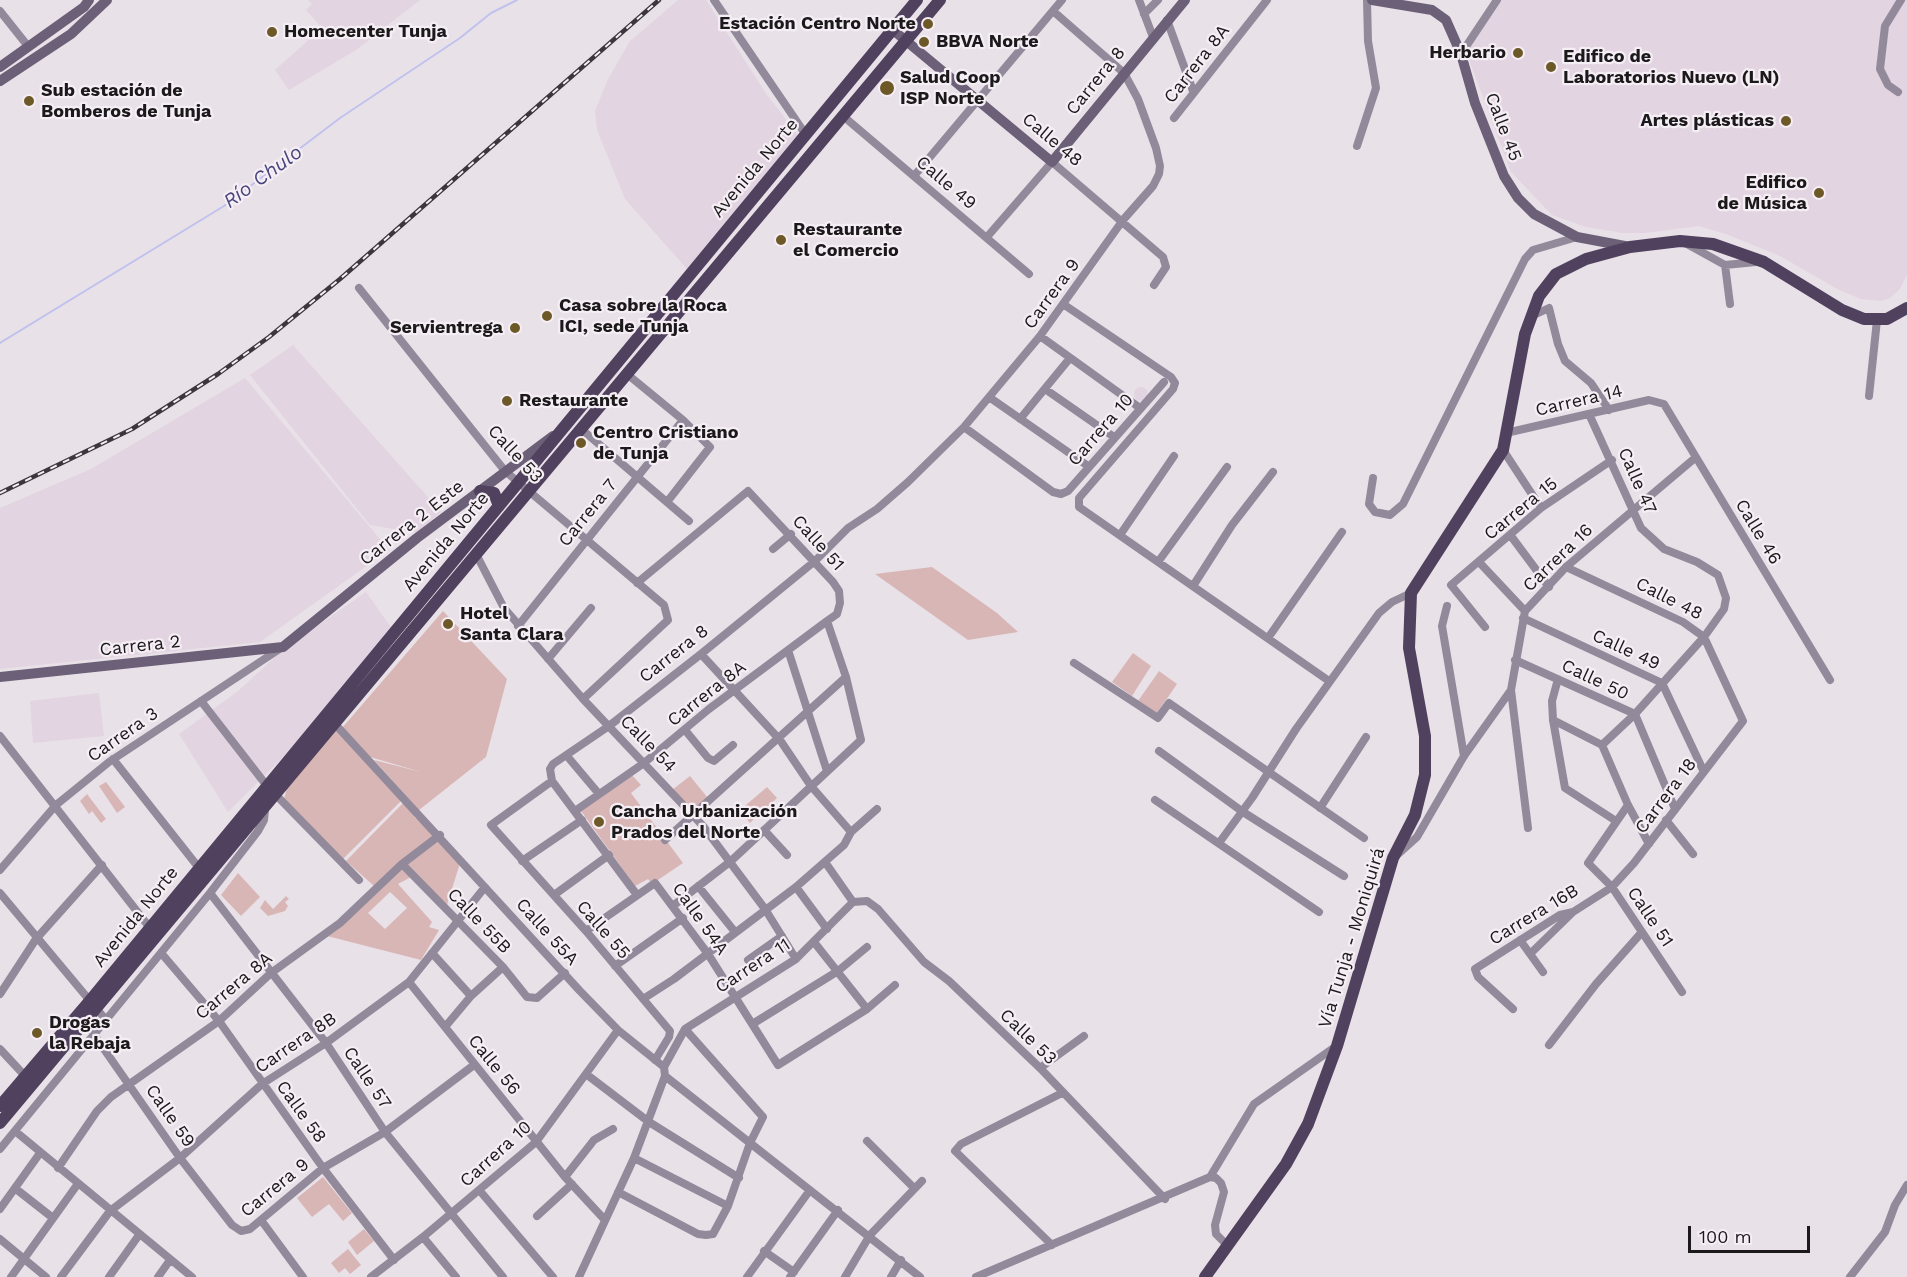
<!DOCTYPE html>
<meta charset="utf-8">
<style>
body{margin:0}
#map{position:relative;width:1907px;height:1277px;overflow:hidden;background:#e9e1e8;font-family:"Work Sans",sans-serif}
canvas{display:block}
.scale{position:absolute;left:1688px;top:1226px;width:122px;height:27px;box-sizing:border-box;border:3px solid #1c191b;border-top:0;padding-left:8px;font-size:18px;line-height:21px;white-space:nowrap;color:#1c191b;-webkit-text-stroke:4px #f6eef5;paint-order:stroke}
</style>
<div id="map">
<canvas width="1907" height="1277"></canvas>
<div class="scale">100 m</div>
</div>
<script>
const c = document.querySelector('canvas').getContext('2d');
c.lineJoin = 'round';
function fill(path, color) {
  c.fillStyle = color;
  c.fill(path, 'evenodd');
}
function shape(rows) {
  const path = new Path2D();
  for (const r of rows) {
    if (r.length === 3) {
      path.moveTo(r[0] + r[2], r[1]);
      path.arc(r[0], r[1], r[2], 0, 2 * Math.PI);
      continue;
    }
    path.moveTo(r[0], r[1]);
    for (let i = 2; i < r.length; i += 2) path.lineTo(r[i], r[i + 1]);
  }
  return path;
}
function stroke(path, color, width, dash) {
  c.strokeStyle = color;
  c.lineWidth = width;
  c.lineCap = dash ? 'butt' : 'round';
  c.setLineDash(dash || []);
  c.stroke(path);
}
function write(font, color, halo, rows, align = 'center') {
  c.font = font + ' "Work Sans",sans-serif';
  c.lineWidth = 4.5;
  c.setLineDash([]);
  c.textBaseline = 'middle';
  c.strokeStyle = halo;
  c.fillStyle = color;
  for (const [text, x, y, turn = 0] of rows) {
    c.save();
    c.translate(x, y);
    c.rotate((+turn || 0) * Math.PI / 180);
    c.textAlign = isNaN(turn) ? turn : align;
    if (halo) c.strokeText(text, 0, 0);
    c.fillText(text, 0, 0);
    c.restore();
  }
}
fill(shape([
 [308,0,420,0,356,50,289,90,275,70,322,28,306,10,312,4],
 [678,0,706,0,765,92,800,138,687,269,625,199,597,130,595,111,608,79,630,41],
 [1500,0,1907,0,1907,274,1900,289,1890,298,1881,301,1861,299,1839,290,1780,256,1726,234,1699,226,1645,233,1623,233,1586,227,1552,215,1511,172,1466,52],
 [293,345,441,512,417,533,370,525,250,375],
 [245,378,389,550,260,642,0,669,0,508,91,469],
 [1141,394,7],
 [366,592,393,630,306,734,228,812,179,734,238,691,284,649],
 [99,693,104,736,33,743,30,701]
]), '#e2d4e0');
fill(shape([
 [932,567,997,613,1018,632,968,640,875,574],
 [443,611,507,679,486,757,419,810,374,760,421,772,370,757,342,728],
 [1133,653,1151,666,1132,696,1112,682],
 [1159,671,1177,684,1157,713,1138,701],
 [336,729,402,800,343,859,283,802,287,788],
 [631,774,641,785,631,793,683,863,652,884,648,879,635,886,581,811],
 [690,776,712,803,691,814,672,790],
 [106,782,125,807,117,813,99,786],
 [767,787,777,798,750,823,739,811],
 [87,794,106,819,101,823,92,811,89,814,80,801],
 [406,800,418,812,414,817,435,831,461,860,446,908,411,877,398,884,432,922,429,927,439,930,421,960,327,936,336,931,374,886,346,861],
 [390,892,407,908,385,929,368,913],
 [238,873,260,897,241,916,221,895],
 [286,896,289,899,285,902,288,906,285,911,268,916,260,908,265,900,273,909],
 [323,1177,352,1213,343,1221,329,1204,312,1217,297,1198],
 [364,1229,374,1241,357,1255,348,1242],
 [348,1249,361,1265,350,1274,345,1268,339,1273,331,1263]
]), '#d9b6b6');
stroke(shape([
 [0,343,224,206,340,118,460,38,491,13,517,0]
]), '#c0c2ed', 2);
stroke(shape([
 [714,0,806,135],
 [1139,0,1153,37],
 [0,11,27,45],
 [1144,14,1158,0],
 [1167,20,1193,91],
 [1461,54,1497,0],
 [1898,92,1888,85,1880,69,1885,26,1901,0],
 [843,116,1029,274],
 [1174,118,1267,0],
 [1357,146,1376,88,1368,41,1367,0],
 [914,176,1062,0],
 [987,237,1052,162,1163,257,1166,267,1154,285],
 [1687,244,1725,265,1730,304],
 [1725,265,1756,262],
 [359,288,505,471,664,605,668,620,583,699],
 [1063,304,1171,377,1175,383,1173,389,1079,498,1079,507,1329,681],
 [1534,315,1549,308,1558,344,1565,361,1591,383,1609,410],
 [1040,336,1140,408],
 [627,374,683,420,710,447,667,502],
 [1045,389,1114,437],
 [1869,396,1877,320],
 [989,397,1088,466],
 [1589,414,1641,528,1664,549,1697,562,1718,575,1726,598,1724,609,1704,637,1635,714,1602,745],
 [1020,419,1070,358],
 [964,427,1053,492,1061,494,1068,491,1164,382],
 [580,428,689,521],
 [1506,433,1649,400,1664,404,1830,680],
 [1503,450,1541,508],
 [1373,478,1369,504,1375,512,1390,515,1403,504,1525,259,1533,250,1577,237],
 [1120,535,1174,456],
 [1511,536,1549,587],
 [773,549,791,534],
 [476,554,504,608,583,699,703,826,765,909,796,959],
 [1158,562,1227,467],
 [1479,562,1525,611],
 [1193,586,1232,525,1273,472],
 [1447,606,1442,626,1464,756],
 [1523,618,1662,683,1703,770],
 [518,626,683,420],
 [1485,627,1451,585,1541,508,1612,460],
 [1268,638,1342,532],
 [788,650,827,771],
 [701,654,780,740,811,786,851,832],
 [548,659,591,608],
 [1515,660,1635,714,1675,809],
 [1074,663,1158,718,1169,703,1364,838],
 [1558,679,1552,701,1553,720,1565,788,1616,821],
 [1511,690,1528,828],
 [201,701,267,786],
 [1553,720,1602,745,1628,805,1649,844],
 [335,724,580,991,618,1030,664,1067,665,1076,920,1277],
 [685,730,708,758,714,761,733,745],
 [0,736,150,928],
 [1159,751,1243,812,1344,876],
 [567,756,599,794],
 [113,759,199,868],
 [552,781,491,825,586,931,670,1031,669,1037,655,1060],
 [275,794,359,880],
 [1155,800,1319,912],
 [1628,805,1588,863,1612,887,1682,992],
 [1320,808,1366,737],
 [575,811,644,763,709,709,827,621,837,614,840,603,839,591,833,582,748,491,637,583],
 [1666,820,1693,854],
 [764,830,787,855],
 [665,840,846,677],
 [1219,843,1252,798,1296,729,1379,613,1392,602,1411,593],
 [1397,855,1417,837,1464,756,1511,690,1525,611,1566,567,1695,458],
 [522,861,582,820],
 [825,862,853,902],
 [402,864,503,967,527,997,537,998,565,973],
 [0,870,56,805,109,762,281,648],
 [698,886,735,932],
 [796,887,827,929],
 [0,893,106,1020],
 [210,893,326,1043,385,1132,503,1277],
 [554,895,609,855],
 [637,895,552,781,550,769,553,764,609,726,701,654,815,561,848,528,877,509,908,482,964,427,1040,336,1123,220,1153,186,1159,174,1160,166,1156,148,1138,99,1124,73,1053,11],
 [674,905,731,861,861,740,846,677,827,621],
 [586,931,655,883,708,954,778,1065,867,1009,895,985],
 [1520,940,1543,972],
 [814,942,867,1009],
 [432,953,471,996],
 [1531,953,1573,912],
 [162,954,219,1021,323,1168,394,1260],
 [748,960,782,936],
 [615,966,683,918],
 [409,982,565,1177,604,1219],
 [0,994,36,939,102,865],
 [643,999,674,979,796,887,844,845,851,832,877,809],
 [1513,1009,1478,977,1475,969,1560,915,1573,912,1612,887,1634,863,1743,721,1704,637,1683,622,1566,567],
 [83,1019,180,1158,232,1225,241,1231,250,1229,323,1168,385,1132,474,1065],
 [754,1023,838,971,867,947],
 [445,1027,471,996,503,967],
 [1549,1045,1596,984,1642,932],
 [0,1049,26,1077],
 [664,1067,685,1029,796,959,853,902,867,901,878,909,924,962,949,981,1040,1068,1165,1199],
 [1040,1068,1084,1036],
 [586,1074,649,1122,739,1178],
 [15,1131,192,1277],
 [867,1141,914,1188],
 [0,1149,210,893,258,831,264,820,265,810],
 [634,1158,728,1206],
 [58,1168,97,1111,111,1097,219,1021,271,973,340,923,402,864,440,835],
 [565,1177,594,1140,613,1129],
 [1210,1177,1254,1104,1335,1047],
 [1210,1177,1216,1178,1221,1183,1224,1192,1215,1225,1216,1234,1228,1246],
 [16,1189,53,1218],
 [480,1191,553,1277],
 [618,1192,698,1234,706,1235,713,1234,728,1206,750,1143,763,1117,685,1029],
 [0,1209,40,1153],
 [537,1216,572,1184],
 [261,1220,303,1277],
 [423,1237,456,1277],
 [0,1239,46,1277],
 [1052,1245,955,1151,961,1144,1062,1093],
 [764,1251,794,1272],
 [11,1277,77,1185],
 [61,1277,110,1211,180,1158,262,1084,326,1043,409,982,485,887],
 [109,1277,139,1235],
 [158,1277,170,1260],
 [371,1277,423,1237,536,1142,618,1030],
 [579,1277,634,1158,665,1076],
 [747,1277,810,1190],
 [790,1277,838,1210],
 [845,1277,870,1235,922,1181],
 [891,1277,901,1260],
 [976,1277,1210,1177],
 [1850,1277,1885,1232,1895,1205,1907,1185]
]), '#928a9b', 8);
stroke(shape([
 [1372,0,1432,10,1446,20,1461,54,1475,103,1504,176,1518,198,1534,214,1577,237,1630,247],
 [893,30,1052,162,1185,0],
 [0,67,84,7,89,0],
 [0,81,71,34,107,0],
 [0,677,283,647,417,538,553,436]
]), '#6b6078', 10);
stroke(shape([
 [480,491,494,493,499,506],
 [0,1106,89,1002,917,0],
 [0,1123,940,0],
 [1205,1277,1286,1164,1308,1124,1337,1046,1393,858,1415,815,1425,775,1425,736,1409,648,1411,593,1503,450,1525,334,1539,296,1556,274,1586,259,1630,247,1680,241,1713,244,1764,262,1842,310,1864,319,1887,319,1907,308]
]), '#50425f', 12);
const rail = shape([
 [0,493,132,429,218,374,269,337,340,279,659,0]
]);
stroke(rail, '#3b373a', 4.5);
stroke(rail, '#f6eef5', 2, [7]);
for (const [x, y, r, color] of [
 [928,24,6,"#6d5928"],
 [272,32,6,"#6d5928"],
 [924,42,6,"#6d5928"],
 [1518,53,6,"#6d5928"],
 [1551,67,6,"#6d5928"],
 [887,88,8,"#6d5928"],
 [29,101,6,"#6d5928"],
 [1786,121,6,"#6d5928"],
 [1819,193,6,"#6d5928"],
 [781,240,6,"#6d5928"],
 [547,316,6,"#6d5928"],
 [515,328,6,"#6d5928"],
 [507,401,6,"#6d5928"],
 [581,443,6,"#6d5928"],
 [448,624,6,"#6d5928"],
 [599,822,6,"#6d5928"],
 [37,1033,6,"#6d5928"]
]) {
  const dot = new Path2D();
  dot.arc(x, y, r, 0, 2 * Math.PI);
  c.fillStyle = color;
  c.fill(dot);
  stroke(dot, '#f6eef5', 2);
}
write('bold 18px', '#1c191b', '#f6eef5', [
 ["Estación Centro Norte",916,24,"right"],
 ["Homecenter Tunja",284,32],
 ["BBVA Norte",936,42],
 ["Herbario",1506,53,"right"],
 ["Edifico de",1563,57],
 ["Laboratorios Nuevo (LN)",1563,78],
 ["Salud Coop",900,78],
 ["ISP Norte",900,99],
 ["Sub estación de",41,91],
 ["Bomberos de Tunja",41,112],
 ["Artes plásticas",1774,121,"right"],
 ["Edifico",1807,183,"right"],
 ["de Música",1807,204,"right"],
 ["Restaurante",793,230],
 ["el Comercio",793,251],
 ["Casa sobre la Roca",559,306],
 ["ICI, sede Tunja",559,327],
 ["Servientrega",503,328,"right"],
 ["Restaurante",519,401],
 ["Centro Cristiano",593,433],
 ["de Tunja",593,454],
 ["Hotel",460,614],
 ["Santa Clara",460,635],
 ["Cancha Urbanización",611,812],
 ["Prados del Norte",611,833],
 ["Drogas",49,1023],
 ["la Rebaja",49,1044]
], 'left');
write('18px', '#1c191b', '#f6eef5', [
 ["Carrera 8A",1197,64,-52],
 ["Carrera 8",1096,81,-51],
 ["Calle 45",1503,127,69],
 ["Calle 48",1052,140,40],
 ["Avenida Norte",755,168,-50],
 ["Calle 49",946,183,40],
 ["Carrera 9",1052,294,-54],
 ["Carrera 14",1579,401,-13],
 ["Carrera 10",1101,430,-49],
 ["Calle 53",515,454,47],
 ["Calle 47",1637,481,66],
 ["Carrera 15",1521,509,-39],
 ["Carrera 7",588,513,-51],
 ["Carrera 2 Este",412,523,-38],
 ["Calle 46",1758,532,59],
 ["Avenida Norte",446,542,-50],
 ["Calle 51",818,543,48],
 ["Carrera 16",1558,558,-44],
 ["Calle 48",1669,599,27],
 ["Carrera 2",140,646,-6],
 ["Calle 49",1626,650,25],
 ["Carrera 8",674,654,-38],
 ["Calle 50",1595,680,25],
 ["Carrera 8A",707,694,-38],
 ["Carrera 3",123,735,-35],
 ["Calle 54",648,744,46],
 ["Carrera 18",1666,796,-53],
 ["Carrera 16B",1534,915,-31],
 ["Avenida Norte",136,917,-51],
 ["Calle 51",1650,917,56],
 ["Calle 54A",700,919,55],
 ["Calle 55B",479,921,46],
 ["Calle 55",603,930,49],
 ["Calle 55A",547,932,48],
 ["Vía Tunja - Moniquirá",1352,938,-73],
 ["Carrera 11",753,966,-33],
 ["Carrera 8A",234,986,-40],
 ["Calle 53",1028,1037,44],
 ["Carrera 8B",296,1043,-34],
 ["Calle 56",494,1065,51],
 ["Calle 57",367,1078,56],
 ["Calle 58",301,1112,54],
 ["Calle 59",170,1116,55],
 ["Carrera 10",496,1154,-42],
 ["Carrera 9",275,1188,-39]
]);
write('italic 20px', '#48467d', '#f6eef5', [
 ["Río Chulo",263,177,-36]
]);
</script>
